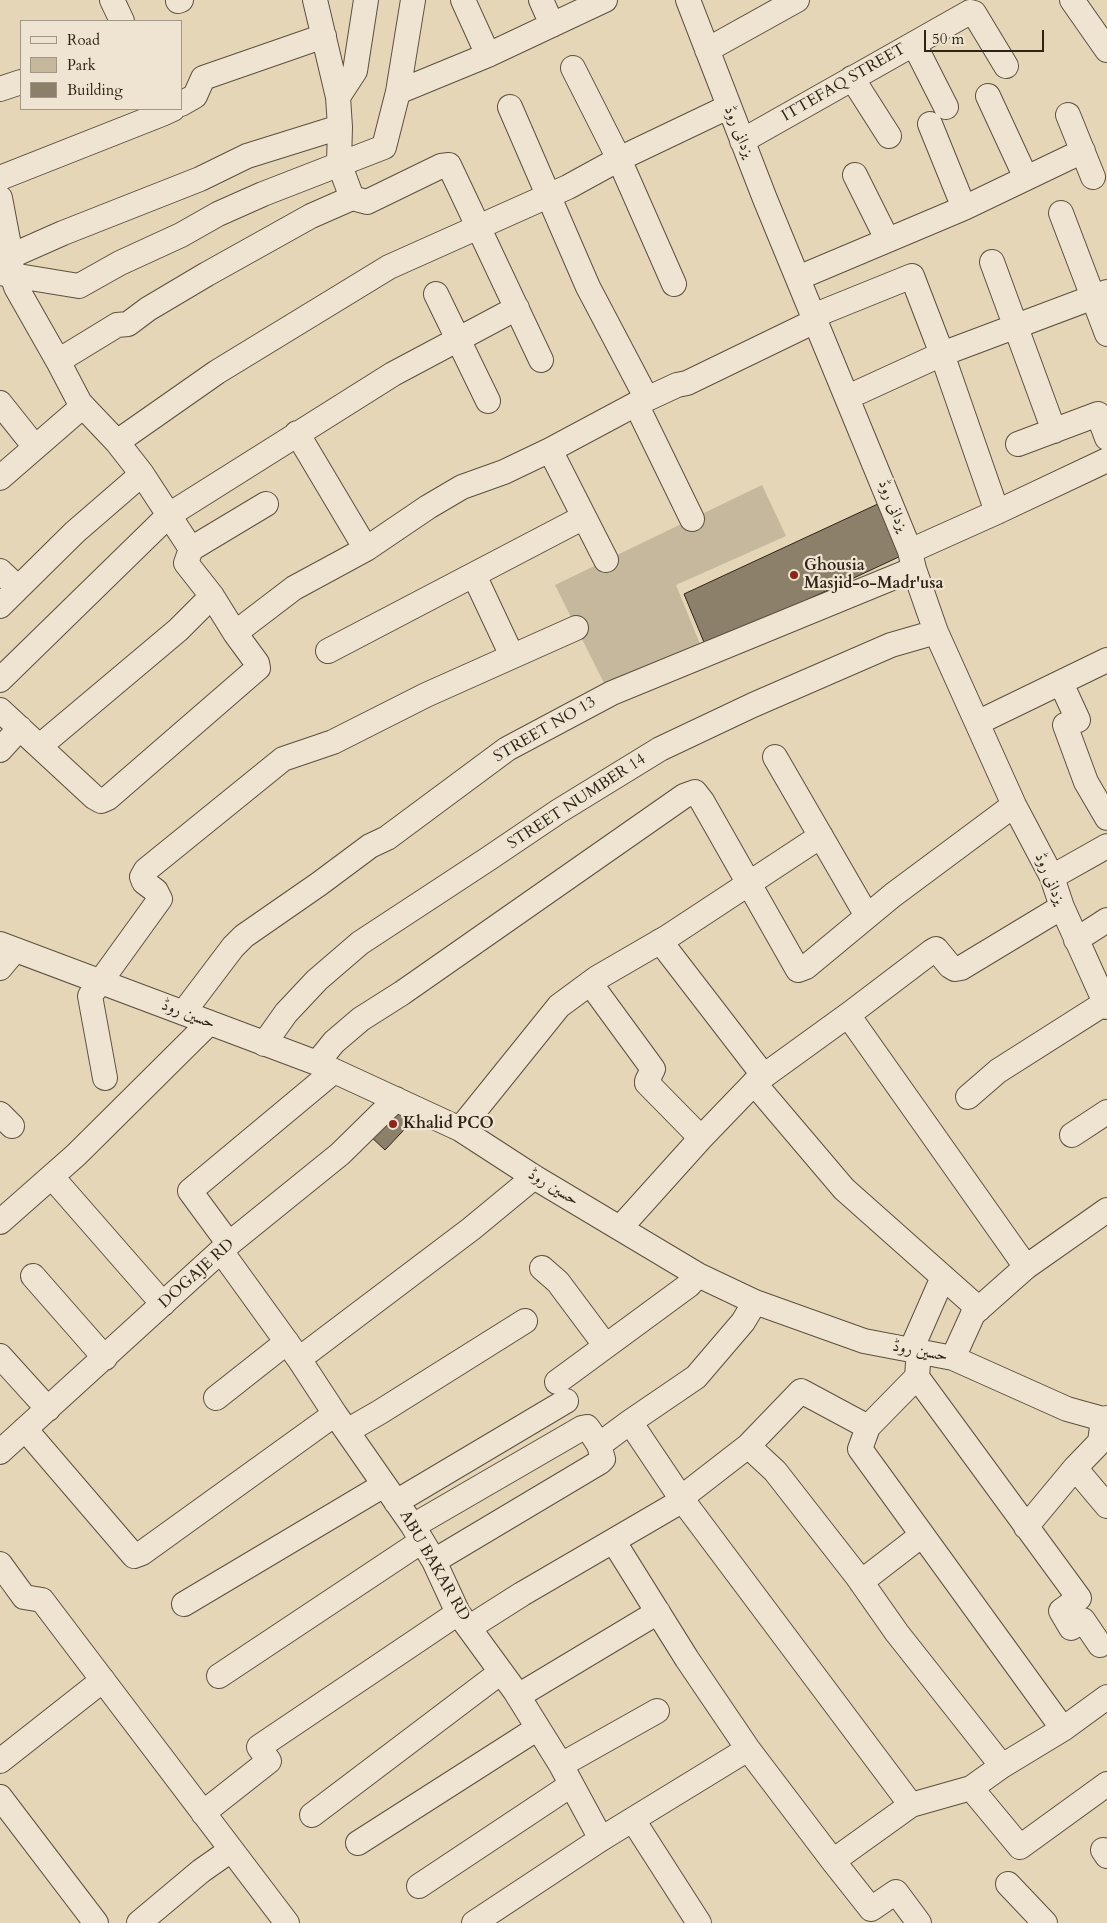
<!DOCTYPE html>
<meta charset="utf-8">
<style>
body{margin:0}
#map{position:relative;width:1107px;height:1923px;overflow:hidden;background:#e5d6b8;font-family:Cardo,serif}
canvas{display:block}
.legend{position:absolute;left:20px;top:20px;width:162px;height:90px;box-sizing:border-box;background:#eee4d1;border:1px solid #a19787;margin:0;padding:6px 9px;list-style:none;font-size:15px;color:#2e2317}
.legend li{display:flex;align-items:center;gap:10px;height:25px}
.legend b{width:25px;border:1px solid #a19787}
.scale{position:absolute;left:924px;top:30px;width:120px;height:22px;box-sizing:border-box;border:2px solid #2e2317;border-top:0;padding-left:6px;font-size:15px;line-height:18px;white-space:nowrap;color:#2e2317;-webkit-text-stroke:4px #eee4d1;paint-order:stroke}
</style>
<div id="map">
<canvas width="1107" height="1923"></canvas>
<ul class="legend">
<li><b style="height:6px;background:#eee4d1"></b>Road</li>
<li><b style="height:14px;background:#c6b89d"></b>Park</li>
<li><b style="height:14px;background:#8d806b"></b>Building</li>
</ul>
<div class="scale">50 m</div>
</div>
<script>
const c = document.querySelector('canvas').getContext('2d');
c.lineJoin = 'round';
function fill(path, color) {
  c.fillStyle = color;
  c.fill(path, 'evenodd');
}
function shape(rows) {
  const path = new Path2D();
  for (const r of rows) {
    path.moveTo(r[0], r[1]);
    for (let i = 2; i < r.length; i += 2) path.lineTo(r[i], r[i + 1]);
  }
  return path;
}
function stroke(path, color, width, dash) {
  c.strokeStyle = color;
  c.lineWidth = width;
  c.lineCap = dash ? 'butt' : 'round';
  c.setLineDash(dash || []);
  c.stroke(path);
}
function write(font, color, halo, rows, align = 'center') {
  c.font = font + ' Cardo,Amiri,serif';
  c.lineWidth = 4.5;
  c.setLineDash([]);
  c.textBaseline = 'middle';
  c.strokeStyle = halo;
  c.fillStyle = color;
  for (const [text, x, y, turn = 0] of rows) {
    c.save();
    c.translate(x, y);
    c.rotate((+turn || 0) * Math.PI / 180);
    c.textAlign = isNaN(turn) ? turn : align;
    if (halo) c.strokeText(text, 0, 0);
    c.fillText(text, 0, 0);
    c.restore();
  }
}
fill(shape([
 [762,485,786,536,676,585,700,644,607,689,555,585]
]), '#c6b89d');
const building = shape([
 [880,503,903,555,706,647,684,594,880,503],
 [397,1104,418,1115,385,1150,368,1134,397,1104]
]);
fill(building, '#8d806b');
stroke(building, '#2e2317', 1);
const minor = shape([
 [112,0,122,21],
 [315,0,338,97,340,127,339,163,352,198],
 [463,0,488,55],
 [541,0,552,25],
 [688,0,765,199,910,551,914,569,936,632,1014,805,1052,877,1062,907,1107,1007],
 [1072,0,1107,50],
 [178,1,181,0],
 [914,44,946,107],
 [707,50,797,0],
 [573,68,619,159,674,284],
 [852,78,889,136],
 [0,89,21,82],
 [398,92,413,0],
 [988,96,1026,178],
 [338,97,355,71,366,0],
 [181,104,195,96,203,78,324,36],
 [510,107,588,287,647,399],
 [1068,115,1093,177],
 [930,124,964,208],
 [742,141,970,12,974,13,1006,66],
 [855,175,887,239],
 [0,178,162,114,173,109],
 [0,198,11,256,12,275,16,287,58,361,117,325,128,324,148,309,207,274,311,216,352,198,367,202,441,166,449,165,541,360],
 [1061,213,1107,334],
 [11,256,63,233,200,179,247,156,340,127],
 [992,262,1054,431],
 [0,273,79,286,120,263,181,235,218,214,263,194,384,147,398,92,488,55,605,0],
 [798,278,964,208,1083,151],
 [436,294,488,401],
 [813,316,912,276,942,354,997,512],
 [58,361,80,403,117,442,142,474,191,549,186,563,212,596,235,633,294,588,366,549,428,507,462,487,504,472,550,450],
 [848,397,942,354,1107,292],
 [0,403,35,447],
 [297,433,366,549],
 [117,442,217,372,389,267,568,187,619,159,728,107],
 [1018,444,1098,414,1107,438],
 [0,478,83,406],
 [692,519,636,404,677,385,687,383,815,321],
 [191,549,266,504],
 [910,551,997,512,1107,460],
 [606,560,550,450,636,404],
 [0,571,18,588],
 [474,575,512,656],
 [0,606,75,532,142,474],
 [328,651,584,517],
 [0,680,169,515,393,374,517,308],
 [1061,683,1078,720,1065,725,1086,782,1107,818],
 [0,710,94,797,101,801,108,798,258,668,257,663,235,633],
 [977,723,1107,660],
 [40,746,178,630,212,596],
 [0,750,20,728],
 [775,757,867,916],
 [1052,877,1107,846],
 [1076,940,1107,920],
 [660,941,764,1076],
 [0,944,317,1063,460,1129,534,1177,698,1275,755,1302,864,1341,953,1358,1067,1409,1103,1419,1107,1418],
 [0,968,15,950],
 [590,983,653,1069,647,1081,647,1083,701,1138],
 [183,1013,233,947,244,936,319,884,370,846,387,838,507,749,612,693,914,569],
 [848,1015,1026,1267],
 [264,1044,286,1013,317,980,360,943,488,859,559,811,660,749,753,705,891,645,936,632],
 [317,1063,334,1042,361,1019,402,993,684,796,695,792,702,801,798,970,806,967,893,895,1014,805],
 [105,1078,90,996,160,899,156,891,144,882,142,877,146,870,283,759,333,742,426,695,576,628],
 [754,1083,844,1189,979,1309],
 [968,1097,998,1071,1105,1003],
 [0,1114,12,1126],
 [460,1129,559,1006,597,978,666,938,821,836],
 [1072,1135,1107,1112],
 [52,1177,163,1304],
 [0,1222,76,1155,209,1023],
 [620,1228,701,1138,754,1083,848,1015,931,952,936,949,950,966,955,969,961,968,1062,907],
 [229,1244,190,1191,334,1071],
 [221,1251,299,1359,335,1414,413,1526,434,1561,458,1613,515,1691,561,1765,601,1839],
 [542,1268,558,1282,605,1345],
 [33,1276,105,1358],
 [911,1350,943,1277],
 [0,1356,48,1409],
 [953,1358,973,1314,1026,1267,1107,1210],
 [299,1359,471,1229,534,1177],
 [918,1363,917,1377,1079,1598,1061,1611,1071,1628,1083,1620,1100,1645],
 [917,1377,868,1427,860,1449,1063,1729],
 [557,1382,689,1285,698,1275],
 [216,1398,287,1342],
 [1103,1419,1100,1442,1075,1468,1107,1506],
 [630,1422,681,1498,911,1805],
 [25,1429,134,1556,142,1553,335,1414],
 [347,1431,380,1412,525,1321],
 [599,1445,630,1422,696,1377,743,1322,755,1302],
 [748,1446,801,1391,868,1427],
 [0,1452,225,1247,340,1154,396,1099],
 [396,1502,566,1401],
 [413,1526,582,1428,587,1427,590,1431,599,1445,603,1459,600,1462,434,1561],
 [1026,1527,1075,1468],
 [614,1542,687,1659,748,1749,833,1861],
 [0,1564,24,1597,42,1600,287,1923],
 [861,1582,922,1535],
 [184,1604,384,1485],
 [470,1627,522,1594,678,1503,681,1498,748,1446,775,1471,857,1576,897,1633,1002,1766],
 [219,1676,422,1541],
 [518,1696,658,1612],
 [0,1761,103,1680],
 [561,1765,657,1711],
 [971,1788,1002,1766,1063,1729,1107,1697],
 [0,1797,96,1923],
 [203,1813,269,1761,259,1747,458,1613],
 [312,1815,501,1672],
 [633,1820,699,1923],
 [358,1843,538,1728],
 [1103,1850,1107,1856],
 [1008,1884,1045,1923],
 [419,1886,571,1785],
 [139,1923,201,1871,231,1850],
 [474,1923,601,1839,748,1749],
 [919,1923,896,1892,871,1909,833,1861,911,1805,971,1788,1020,1847,1107,1784]
]);
stroke(minor, '#5c503f', 26);
stroke(minor, '#eee4d1', 24);
for (const [x, y, r, color] of [
 [794,575,5,"#8f2418"],
 [393,1124,5,"#8f2418"]
]) {
  const dot = new Path2D();
  dot.arc(x, y, r, 0, 2 * Math.PI);
  c.fillStyle = color;
  c.fill(dot);
  stroke(dot, '#eee4d1', 2);
}
write('16px', '#2e2317', '#eee4d1', [
 ["ITTEFAQ STREET",844,83,-30],
 ["یزدانی روڈ",738,132,68],
 ["یزدانی روڈ",892,506,68],
 ["STREET NO 13",545,730,-30],
 ["STREET NUMBER 14",577,802,-33],
 ["یزدانی روڈ",1049,879,67],
 ["حسین روڈ",188,1015,21],
 ["حسین روڈ",553,1188,31],
 ["DOGAJE RD",197,1274,-42],
 ["حسین روڈ",920,1352,11],
 ["ABU BAKAR RD",434,1566,60]
]);
write('bold 16px', '#2e2317', '#eee4d1', [
 ["Ghousia",804,566],
 ["Masjid-o-Madr'usa",804,584],
 ["Khalid PCO",403,1124]
], 'left');
</script>
